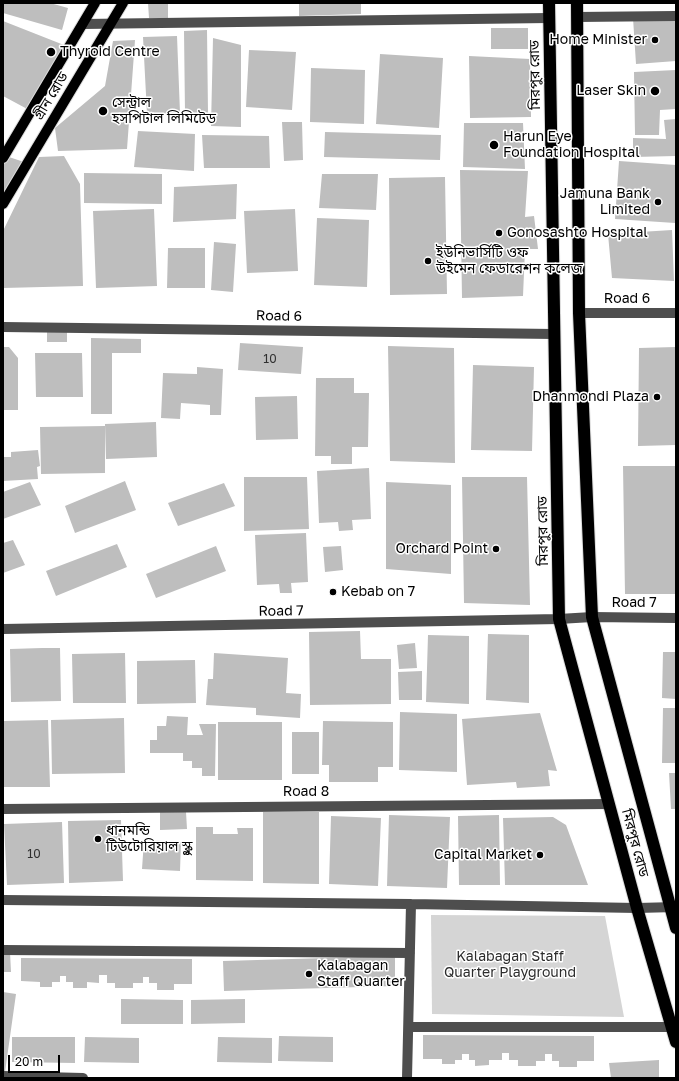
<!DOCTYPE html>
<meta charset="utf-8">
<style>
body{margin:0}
#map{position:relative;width:679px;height:1081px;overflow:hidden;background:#fff;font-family:"Golos Text",sans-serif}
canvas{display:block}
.frame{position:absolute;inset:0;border:4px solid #000;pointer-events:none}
.scale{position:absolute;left:8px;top:1055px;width:52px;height:18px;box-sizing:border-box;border:2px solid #000;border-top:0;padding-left:5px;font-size:12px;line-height:14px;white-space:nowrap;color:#000;-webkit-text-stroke:3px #fff;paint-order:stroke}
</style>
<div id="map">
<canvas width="679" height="1081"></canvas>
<div class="frame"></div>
<div class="scale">20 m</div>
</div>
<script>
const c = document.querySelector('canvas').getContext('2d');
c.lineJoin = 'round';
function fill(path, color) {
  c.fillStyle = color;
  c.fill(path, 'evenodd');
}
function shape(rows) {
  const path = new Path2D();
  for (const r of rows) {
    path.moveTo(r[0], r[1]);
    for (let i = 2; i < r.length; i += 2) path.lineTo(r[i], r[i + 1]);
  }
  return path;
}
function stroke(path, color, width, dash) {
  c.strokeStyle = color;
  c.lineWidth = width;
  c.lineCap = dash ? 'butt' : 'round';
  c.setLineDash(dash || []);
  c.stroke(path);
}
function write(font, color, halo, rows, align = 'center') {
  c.font = font + ' "Golos Text","Noto Sans Bengali",sans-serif';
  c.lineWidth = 3;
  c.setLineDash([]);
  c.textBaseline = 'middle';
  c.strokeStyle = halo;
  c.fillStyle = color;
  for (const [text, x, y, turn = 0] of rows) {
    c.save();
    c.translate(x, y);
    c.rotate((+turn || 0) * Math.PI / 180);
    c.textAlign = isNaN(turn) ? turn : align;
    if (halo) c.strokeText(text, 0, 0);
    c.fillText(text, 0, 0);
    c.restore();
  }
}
fill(shape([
 [431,915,605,916,624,1017,432,1014]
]), '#d5d5d5');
fill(shape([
 [3,3,50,3,68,8,62,30,3,13],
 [148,3,168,3,168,18,149,18],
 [299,3,361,3,361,14,299,16],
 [676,17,676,61,636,64,633,18],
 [3,21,69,47,31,111,3,96],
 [491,28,528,28,528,49,491,49],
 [207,30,208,113,185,113,184,31],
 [177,36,180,113,147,114,143,37],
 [213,38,241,45,241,127,211,126],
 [135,40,127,149,58,151,55,128,105,86,113,41],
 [249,50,296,52,292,110,246,107],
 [380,54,443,58,439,128,376,124],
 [469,56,530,59,531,117,470,118],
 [311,68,365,70,364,124,310,122],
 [676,70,676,109,660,110,659,135,635,135,634,72],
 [676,119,676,156,633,157,633,138,666,139,664,120],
 [282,122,302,122,303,160,284,161],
 [464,123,523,123,525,169,463,167],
 [138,131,195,134,194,171,134,167],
 [325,132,441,135,440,160,324,157],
 [202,135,269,136,270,168,204,168],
 [3,155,24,162,12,200,3,197],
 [64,156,80,184,83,286,3,288,3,231,39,157],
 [619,161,676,165,675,223,615,219],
 [460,170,528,171,525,217,534,216,538,249,525,249,523,296,462,298],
 [84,173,162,174,162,204,84,203],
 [322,174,378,174,376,210,319,208],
 [445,177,447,294,390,295,389,178],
 [237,184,236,219,173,222,174,187],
 [154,209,157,286,96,288,93,211],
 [295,209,298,271,247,273,244,211],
 [317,218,369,220,367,287,314,285],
 [672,230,674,281,612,278,608,234],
 [214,242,236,244,233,292,211,290],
 [168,248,205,248,205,288,167,288],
 [47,331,67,331,67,342,47,342],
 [91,338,141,339,141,353,112,353,112,414,91,414],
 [240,343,303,347,301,374,238,370],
 [388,346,454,348,455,463,390,461],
 [3,347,9,347,18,358,18,410,3,410],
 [676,347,676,445,638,446,639,348],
 [35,353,82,353,83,397,36,397],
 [473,365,534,367,532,451,471,450],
 [197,367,223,369,221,415,210,415,210,405,181,403,180,419,161,418,163,373,197,374],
 [316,378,354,378,354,393,369,393,368,447,352,447,352,464,331,464,331,456,315,456],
 [297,396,298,439,256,440,255,397],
 [156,422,157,457,106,459,105,424],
 [105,426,105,473,41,474,40,427],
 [38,450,40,466,37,467,38,479,3,481,3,457,11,457,11,452],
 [623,466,676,466,676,594,625,594],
 [369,468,371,519,352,520,353,530,339,531,338,522,319,523,317,471],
 [244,477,307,477,309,529,244,531],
 [462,477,527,477,530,605,464,603],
 [125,481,136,510,75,533,65,506],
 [30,482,41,505,3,519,3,492],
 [386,482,451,485,451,574,386,569],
 [224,483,235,506,178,526,168,503],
 [306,533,308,582,291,583,292,593,280,593,279,584,257,585,255,535],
 [13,540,25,565,3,573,3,543],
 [117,544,127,567,56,596,46,571],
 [216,546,226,571,156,598,146,574],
 [341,546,343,570,325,572,323,547],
 [360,631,361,659,391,659,391,704,310,705,309,632],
 [488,634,529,635,529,703,486,700],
 [428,635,469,636,469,704,426,702],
 [415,643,417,668,399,669,397,645],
 [42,648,60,648,61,701,11,702,10,649],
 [663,652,676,652,676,699,662,698],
 [125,653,126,703,73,703,72,654],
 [214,653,288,658,286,693,301,694,300,718,256,715,256,708,206,705,208,679,213,679],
 [195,660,196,703,137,704,137,661],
 [422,671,422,700,399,700,398,672],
 [663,708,676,708,676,763,662,763],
 [400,712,457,714,457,772,399,770],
 [540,713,557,771,548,770,550,786,517,788,516,782,467,785,462,719],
 [167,716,188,717,187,735,203,735,199,724,216,724,215,776,202,776,202,768,192,768,192,761,183,761,183,753,150,753,150,740,157,740,157,726,166,726],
 [124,718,125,773,52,774,51,720],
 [48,720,50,787,3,787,3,721],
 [323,721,393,722,393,767,378,767,378,782,329,782,329,765,322,765],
 [218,722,282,722,282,780,218,780],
 [292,732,319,732,319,774,292,774],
 [669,773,676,773,676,809,671,809],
 [160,812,186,812,187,829,160,830],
 [263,812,319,812,319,884,263,883],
 [389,815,450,817,447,888,387,886],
 [499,815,500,885,459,885,458,816],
 [331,816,381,818,378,886,329,884],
 [553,817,566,825,588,885,505,885,503,818],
 [121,820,123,881,69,883,68,821],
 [62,822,64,883,7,885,4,824],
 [196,827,213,827,213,834,238,834,237,828,253,828,253,881,196,880],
 [144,840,181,842,180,871,142,869],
 [10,952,11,972,3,972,3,953],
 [395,956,395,986,224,991,223,961],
 [21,958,192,959,192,984,174,984,174,990,157,990,157,983,149,983,149,977,143,977,143,983,133,983,133,988,115,988,115,983,107,983,107,975,99,975,99,983,87,982,87,988,73,988,73,982,66,982,66,976,60,976,60,982,52,982,52,987,40,987,40,982,21,981],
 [3,992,16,994,5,1072,3,1071],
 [121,999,183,1000,183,1024,121,1024],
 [245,999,245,1023,191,1024,191,1000],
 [423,1035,594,1036,594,1061,577,1061,577,1067,559,1067,559,1061,552,1061,552,1054,545,1054,545,1061,536,1061,536,1066,518,1066,518,1060,509,1060,509,1053,502,1053,502,1060,489,1060,489,1065,475,1066,475,1060,469,1060,469,1054,462,1054,462,1060,455,1060,455,1064,442,1064,442,1059,423,1059],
 [279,1036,333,1037,333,1062,278,1061],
 [12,1037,75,1037,75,1063,12,1062],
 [85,1037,139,1038,139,1063,84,1062],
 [218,1037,272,1038,272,1063,217,1062],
 [659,1060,659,1078,611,1078,609,1063]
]), '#bebebe');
const major = shape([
 [3,158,95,3],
 [3,204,123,3]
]);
const highway = shape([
 [549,3,559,619,637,908,676,1042],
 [577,3,579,313,592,617,676,928]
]);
stroke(major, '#dbdbdb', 12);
stroke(highway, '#dbdbdb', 14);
stroke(shape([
 [577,17,676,16],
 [83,24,549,18],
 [579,313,676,313],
 [3,327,554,334],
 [3,629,559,619,592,617,676,618],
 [3,809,609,804],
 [3,900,411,904,637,908,676,907],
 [3,950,410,953],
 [409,1027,672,1027],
 [3,1076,83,1078],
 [407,1078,411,904]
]), '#4e4e4e', 10);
stroke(major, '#000', 10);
stroke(highway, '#000', 12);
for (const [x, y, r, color] of [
 [655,40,4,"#000"],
 [51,52,5,"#000"],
 [655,91,5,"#000"],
 [103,111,5,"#000"],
 [494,145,5,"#000"],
 [658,202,4,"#000"],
 [499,233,4,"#000"],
 [428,261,4,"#000"],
 [657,397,4,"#000"],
 [496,549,4,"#000"],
 [333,592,4,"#000"],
 [98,839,4,"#000"],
 [540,855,4,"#000"],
 [309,974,4,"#000"]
]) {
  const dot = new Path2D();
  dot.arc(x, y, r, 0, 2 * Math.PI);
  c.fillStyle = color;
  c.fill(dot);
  stroke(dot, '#fff', 1.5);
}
write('12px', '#303030', null, [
 ["10",270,359],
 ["10",34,854]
]);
write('14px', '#000', '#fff', [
 ["Home Minister",647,40,"right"],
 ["Thyroid Centre",60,52],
 ["Laser Skin",646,91,"right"],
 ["সেন্ট্রাল",112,103],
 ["হসপিটাল লিমিটেড",112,119],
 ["Harun Eye",503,137],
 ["Foundation Hospital",503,153],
 ["Jamuna Bank",650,194,"right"],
 ["Limited",650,210,"right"],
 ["Gonosashto Hospital",507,233],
 ["ইউনিভার্সিটি ওফ",436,253],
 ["উইমেন ফেডারেশন কলেজ",436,269],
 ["Dhanmondi Plaza",649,397,"right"],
 ["Orchard Point",488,549,"right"],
 ["Kebab on 7",341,592],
 ["ধানমন্ডি",106,831],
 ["টিউটোরিয়াল স্কুল",106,847],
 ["Capital Market",532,855,"right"],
 ["Kalabagan",317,966],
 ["Staff Quarter",317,982]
], 'left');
write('14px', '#000', '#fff', [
 ["মিরপুর রোড",535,75,-91],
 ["গ্রীন রোড",51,96,-59],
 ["Road 6",627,299],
 ["Road 6",279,316,1],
 ["মিরপুর রোড",543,531,-91],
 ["Road 7",634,603],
 ["Road 7",281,611,-1],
 ["Road 8",306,792],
 ["মিরপুর রোড",635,843,75]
]);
write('14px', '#2c2c2c', '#fff', [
 ["Kalabagan Staff",510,957],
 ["Quarter Playground",510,973]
]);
</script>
